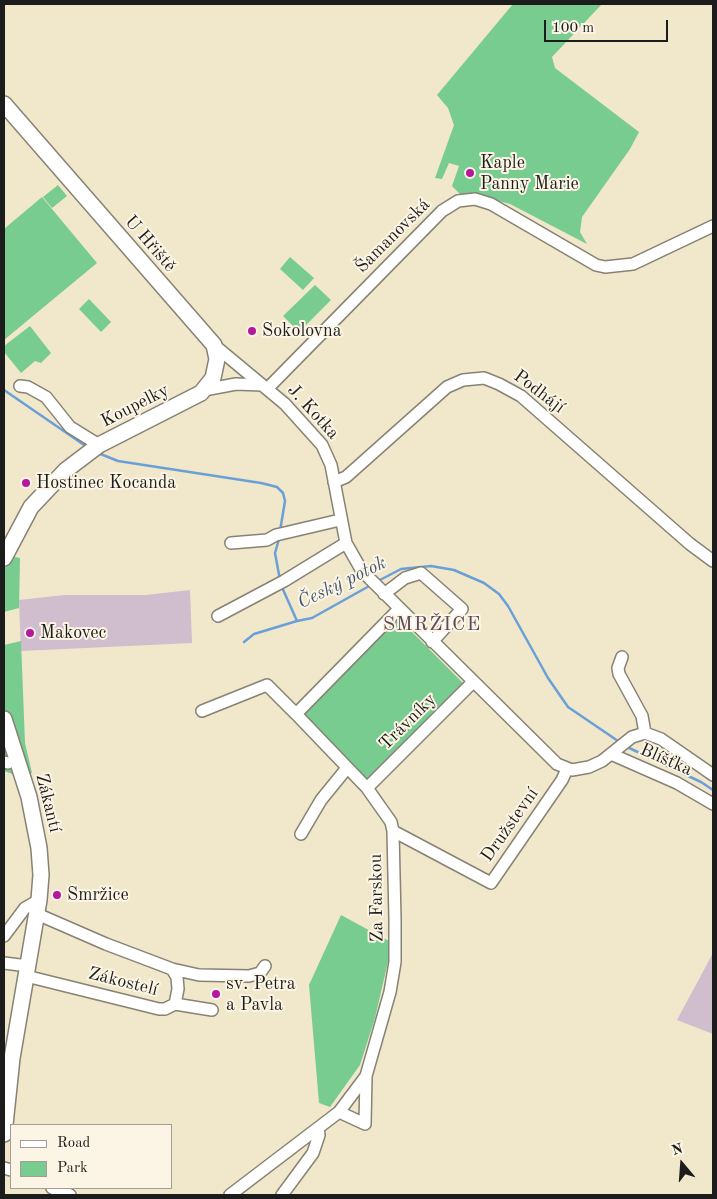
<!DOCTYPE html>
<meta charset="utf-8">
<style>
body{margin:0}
#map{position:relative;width:717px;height:1199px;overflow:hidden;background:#f1e7cb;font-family:"Old Standard TT",serif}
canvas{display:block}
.frame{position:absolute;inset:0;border:5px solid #1c1c1c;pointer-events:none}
.legend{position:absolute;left:10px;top:1124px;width:162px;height:65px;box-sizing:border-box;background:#fcf5e5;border:1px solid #a29e95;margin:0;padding:6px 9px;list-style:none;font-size:15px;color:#1c1c1c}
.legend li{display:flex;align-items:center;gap:10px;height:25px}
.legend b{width:25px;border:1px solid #a29e95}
.north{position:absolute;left:657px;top:1139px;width:50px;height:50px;-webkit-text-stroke:4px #fcf5e5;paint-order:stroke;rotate:342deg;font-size:14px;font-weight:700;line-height:20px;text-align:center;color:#1c1c1c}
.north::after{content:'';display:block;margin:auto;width:18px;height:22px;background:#1c1c1c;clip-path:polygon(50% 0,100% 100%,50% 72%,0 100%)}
.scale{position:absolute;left:544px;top:20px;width:124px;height:22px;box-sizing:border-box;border:2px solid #1c1c1c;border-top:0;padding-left:6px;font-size:15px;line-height:18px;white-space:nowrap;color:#1c1c1c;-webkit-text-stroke:4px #fcf5e5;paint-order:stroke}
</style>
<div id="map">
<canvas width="717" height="1199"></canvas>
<div class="frame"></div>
<ul class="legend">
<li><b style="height:6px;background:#fff"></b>Road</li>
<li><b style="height:14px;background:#78cc8f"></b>Park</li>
</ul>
<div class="north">N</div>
<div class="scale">100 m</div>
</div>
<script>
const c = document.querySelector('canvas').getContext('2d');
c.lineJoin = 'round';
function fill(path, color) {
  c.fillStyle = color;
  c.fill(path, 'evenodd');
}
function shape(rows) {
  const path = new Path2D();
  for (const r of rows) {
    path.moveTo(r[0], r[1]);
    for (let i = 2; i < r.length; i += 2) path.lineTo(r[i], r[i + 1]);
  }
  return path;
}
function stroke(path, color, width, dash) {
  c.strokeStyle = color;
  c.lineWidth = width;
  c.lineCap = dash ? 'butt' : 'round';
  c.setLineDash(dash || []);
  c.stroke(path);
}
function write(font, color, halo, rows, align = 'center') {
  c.font = font + ' "Old Standard TT",serif';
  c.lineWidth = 4;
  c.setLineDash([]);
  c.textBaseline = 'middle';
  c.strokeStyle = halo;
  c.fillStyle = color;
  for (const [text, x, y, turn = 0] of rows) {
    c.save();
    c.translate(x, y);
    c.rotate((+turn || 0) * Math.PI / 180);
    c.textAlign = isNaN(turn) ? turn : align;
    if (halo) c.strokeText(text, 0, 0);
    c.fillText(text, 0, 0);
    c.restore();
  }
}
fill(shape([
 [190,590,192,643,21,651,19,600,64,595,146,595],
 [713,953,713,1034,677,1020]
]), '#d0bdcd');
fill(shape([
 [513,4,602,4,552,57,555,68,639,132,630,149,582,217,580,232,587,244,510,204,476,195,461,195,452,186,459,166,449,163,442,179,435,178,454,125,448,108,437,95],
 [58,185,67,196,52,208,43,197],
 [42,197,97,263,4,340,4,229],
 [290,257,314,278,303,290,280,269],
 [315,285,331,300,299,332,283,316],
 [89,299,111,322,101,332,79,309],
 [30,326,51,353,41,363,35,361,21,373,4,352,4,346],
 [4,555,20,558,19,608,4,612],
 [398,618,464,684,367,780,302,714],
 [21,641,25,743,32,773,15,775,4,771,4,645],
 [341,915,389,941,390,953,375,1018,360,1065,330,1107,319,1103,309,985]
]), '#78cc8f');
stroke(shape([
 [4,390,87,447],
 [98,453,118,461,261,483,277,487,283,493,285,501,280,531],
 [279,539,275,553,280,580],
 [378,581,401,569,431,566,454,570,484,583,499,594,508,606,548,678,568,707,621,743],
 [281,585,297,621,312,618,371,585],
 [244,642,254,634,297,621],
 [625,746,701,782,713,790]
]), '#69a0d7', 2.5);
const minor = shape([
 [214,345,285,404,322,445,331,465,346,543,362,571,557,764,572,770,589,767,602,761,632,737,645,733,661,739,713,775],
 [20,386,28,387,46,397,70,427,99,445],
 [267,389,442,211,458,201,475,199,491,204,596,265,605,267,633,264,713,226],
 [204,390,236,384,262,385],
 [334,482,346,477,447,387,463,380,484,378,499,384,521,396,690,544,713,561],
 [231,543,267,540,276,535,340,520],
 [384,594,405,578,421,573,462,609,432,642],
 [218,616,284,581,346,543],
 [622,657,618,668,619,674,642,716,645,733],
 [202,711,267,685,296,714],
 [611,754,677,783,713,804],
 [4,762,8,763],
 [367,788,473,682],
 [393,831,491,883,562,780,567,769],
 [301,834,321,800,347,768],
 [4,936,25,908,39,900],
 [4,963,28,966],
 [172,969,199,975,249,976,260,973,265,966],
 [26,976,159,1009,165,1009,175,1004,178,989,177,977,172,969,106,944,37,914],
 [175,1004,212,1010],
 [339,1112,365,1124,366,1076],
 [4,1168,11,1170],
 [52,1188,70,1195],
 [230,1195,339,1112,366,1076,390,992,395,962,395,920,393,831,391,822,367,788,296,714,399,609],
 [282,1195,313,1153,319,1135,318,1128]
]);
const major = shape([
 [4,104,214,345,217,359,213,378,201,393,99,445,66,470,31,507,4,558],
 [4,719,29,797,39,848,41,875,39,900,12,1058,4,1134]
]);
stroke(minor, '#868274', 14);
stroke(major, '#868274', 18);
stroke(minor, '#fff', 11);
stroke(major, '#fff', 15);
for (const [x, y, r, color] of [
 [470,173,5,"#b5179e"],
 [252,331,5,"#b5179e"],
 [26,483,5,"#b5179e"],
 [30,633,5,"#b5179e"],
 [57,895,5,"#b5179e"],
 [216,994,5,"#b5179e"]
]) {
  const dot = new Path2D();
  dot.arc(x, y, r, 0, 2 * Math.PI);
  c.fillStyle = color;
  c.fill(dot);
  stroke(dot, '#fcf5e5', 2);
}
write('18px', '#1c1c1c', '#fcf5e5', [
 ["Kaple",480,163],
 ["Panny Marie",480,184],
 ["Sokolovna",262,331],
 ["Hostinec Kocanda",36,483],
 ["Makovec",40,633],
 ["Smržice",67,895],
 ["sv. Petra",226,984],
 ["a Pavla",226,1005]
], 'left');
write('18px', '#1c1c1c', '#fcf5e5', [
 ["Šamanovská",393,236,-45],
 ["U Hřiště",150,244,49],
 ["Podhájí",539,392,37],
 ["Koupelky",135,406,-27],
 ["J. Kotka",313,412,48],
 ["Trávníky",408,722,-45],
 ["Blíšťka",666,760,24],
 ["Zákantí",48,803,76],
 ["Družstevní",510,825,-55],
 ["Za Farskou",377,898,-91],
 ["Zákostelí",123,982,14]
]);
write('italic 19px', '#3f5770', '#fcf5e5', [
 ["Český potok",342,583,-26]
]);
c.letterSpacing = '1px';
write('20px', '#5d4b59', '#fcf5e5', [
 ["SMRŽICE",432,625]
]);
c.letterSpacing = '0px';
</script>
